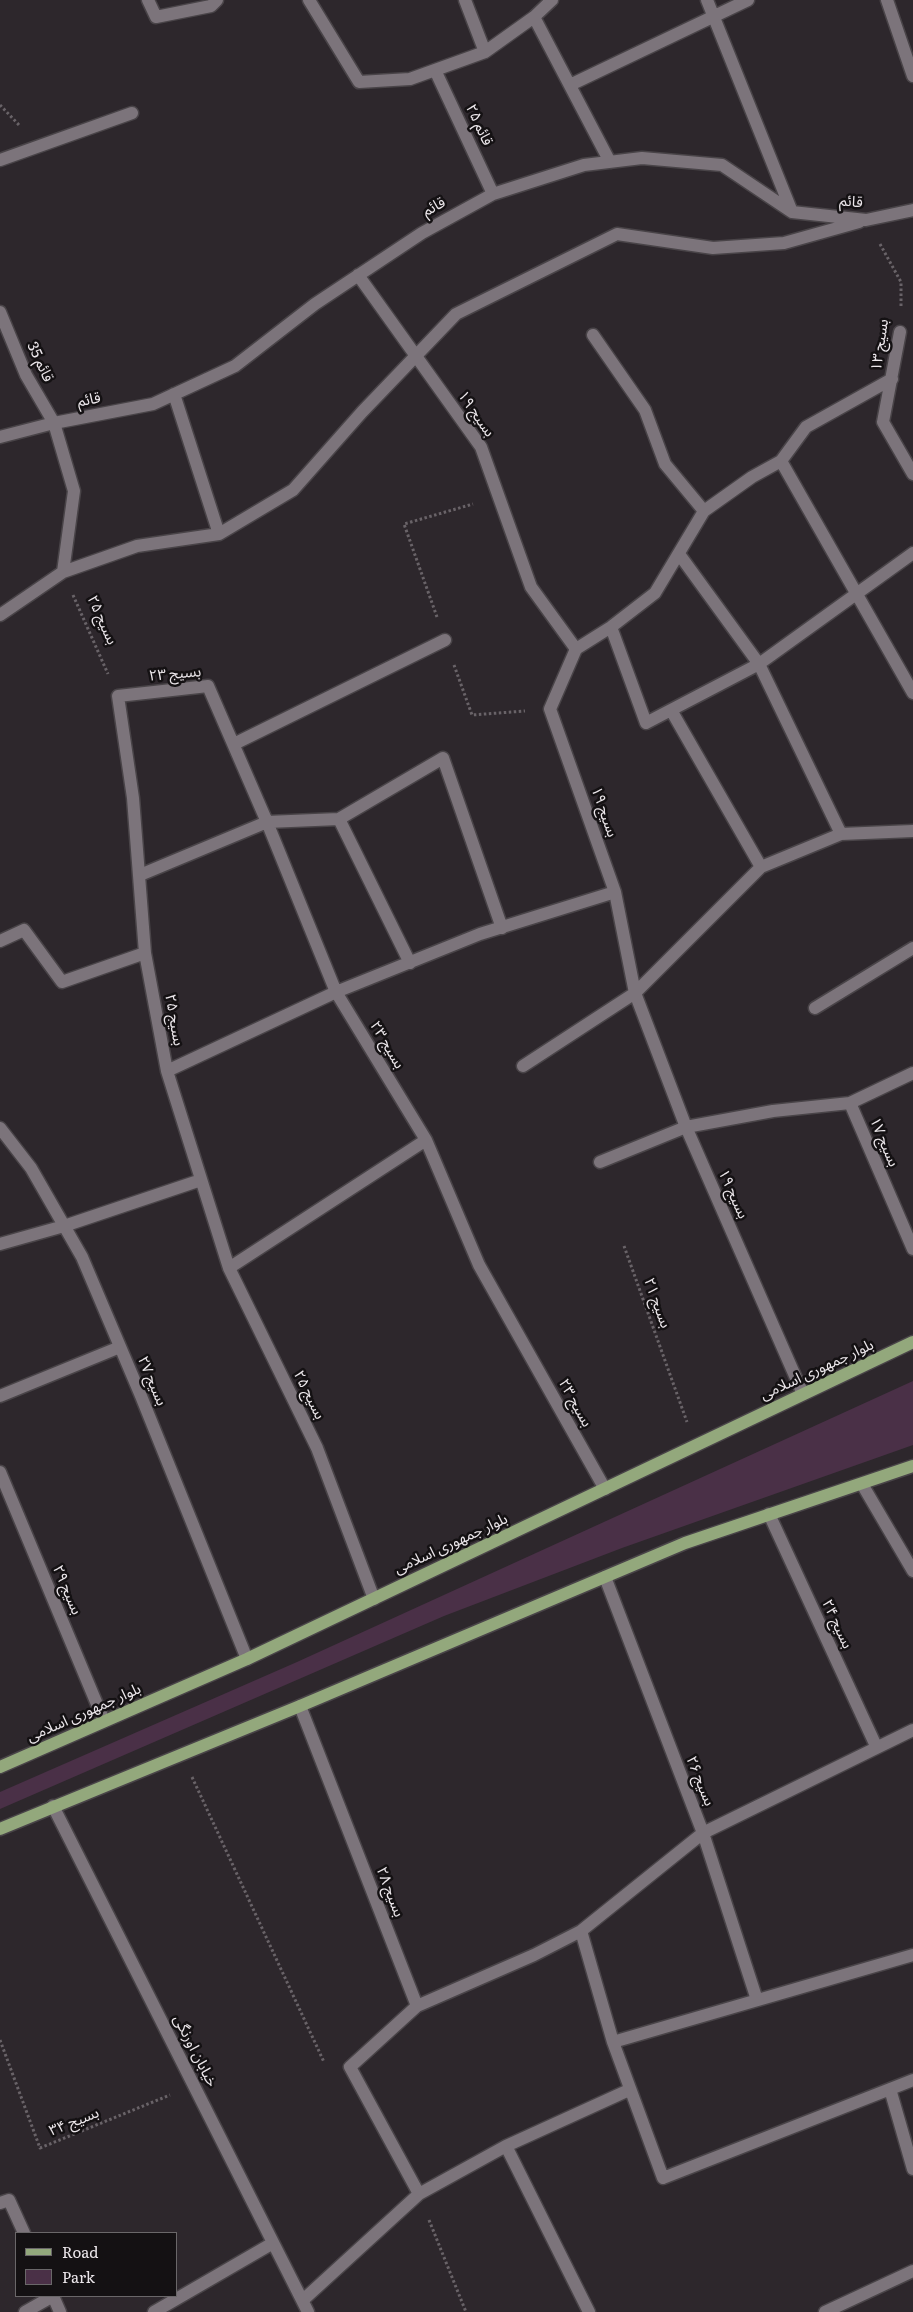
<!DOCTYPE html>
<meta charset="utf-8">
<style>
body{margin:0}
#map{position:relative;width:913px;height:2312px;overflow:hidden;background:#2d272c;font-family:Literata,serif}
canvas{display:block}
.legend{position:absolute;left:15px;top:2232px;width:162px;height:65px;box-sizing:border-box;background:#141113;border:1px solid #6a6769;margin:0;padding:6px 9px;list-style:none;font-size:15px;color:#ece7eb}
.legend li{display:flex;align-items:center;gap:10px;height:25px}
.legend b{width:25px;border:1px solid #6a6769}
</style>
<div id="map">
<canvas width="913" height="2312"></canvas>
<ul class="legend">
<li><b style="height:6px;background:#93a87c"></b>Road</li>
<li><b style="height:14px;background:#4a3047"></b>Park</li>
</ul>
</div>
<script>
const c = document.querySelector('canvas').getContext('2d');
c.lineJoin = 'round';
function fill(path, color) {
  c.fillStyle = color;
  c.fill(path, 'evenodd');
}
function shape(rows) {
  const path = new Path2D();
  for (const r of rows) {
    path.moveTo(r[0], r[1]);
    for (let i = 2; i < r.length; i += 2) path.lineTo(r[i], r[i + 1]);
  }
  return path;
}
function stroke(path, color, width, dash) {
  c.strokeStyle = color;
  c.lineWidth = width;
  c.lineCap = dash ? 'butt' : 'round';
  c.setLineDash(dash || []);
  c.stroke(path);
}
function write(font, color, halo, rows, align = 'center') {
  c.font = font + ' Literata,"Noto Sans Arabic",serif';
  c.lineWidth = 5;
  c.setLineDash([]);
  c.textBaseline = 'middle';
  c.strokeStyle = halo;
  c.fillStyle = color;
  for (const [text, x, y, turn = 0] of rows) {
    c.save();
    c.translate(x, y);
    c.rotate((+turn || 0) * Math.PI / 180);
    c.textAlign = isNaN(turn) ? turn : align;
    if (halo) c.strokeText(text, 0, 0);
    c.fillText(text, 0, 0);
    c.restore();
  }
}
fill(shape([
 [913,1381,913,1445,622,1548,444,1616,0,1809,0,1792,297,1662]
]), '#4a3047');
const minor = shape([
 [148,0,156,17,211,6,217,0],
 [309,0,359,82,410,79,485,52,534,17,552,0],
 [465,0,485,52],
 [707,0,792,212],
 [887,0,913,76],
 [534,17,610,162],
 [435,70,493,194],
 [570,85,748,0],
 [0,160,132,113],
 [358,275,481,447,531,587,576,649,550,709,615,892,635,993,686,1127,803,1394],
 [0,312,26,375,54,423,74,491,63,572],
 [900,332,883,422,913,474],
 [593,335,645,410,665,464,704,511],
 [174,394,219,534],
 [0,437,54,423,153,404,235,366,315,304,422,233,493,194,584,165,642,158,722,165,792,212,866,220,913,210],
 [781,461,913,693],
 [679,554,759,664,841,834],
 [0,615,63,572,137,546,219,534,293,490,362,412,456,314,617,234,713,248,784,243,859,222],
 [611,627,646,723,759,664,913,553],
 [576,649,611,627,655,593,704,511,752,477,781,461,806,427,892,379],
 [671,710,761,867],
 [234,744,445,640],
 [339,819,410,963],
 [140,875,267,822,339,819,443,758,502,928],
 [0,941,24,930,62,982,145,953],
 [815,1008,913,948],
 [523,1066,635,993,761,867,841,834,913,831],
 [167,1071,336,992,480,934,615,892],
 [850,1103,913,1249],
 [0,1128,31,1168,82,1257,141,1396,247,1659],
 [600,1162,686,1127,773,1111,850,1103,913,1073],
 [0,1244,64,1226,201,1180],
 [229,1268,426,1140],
 [0,1396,120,1347],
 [0,1472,104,1721],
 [862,1484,913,1571],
 [769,1514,876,1746],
 [605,1577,703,1833,757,2000],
 [374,1599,317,1448,229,1268,167,1071,145,953,133,798,118,696,208,686,267,822,336,992,426,1140,479,1265,605,1489],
 [300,1706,417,2006],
 [53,1806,308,2312],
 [581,1931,613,2042,663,2178,913,2080],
 [613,2042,913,1955],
 [890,2089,913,2169],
 [506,2146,589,2312],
 [419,2194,350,2067,417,2006,534,1955,581,1931,703,1833,913,1730],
 [0,2203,9,2200,24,2233],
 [53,2296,60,2312],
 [303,2300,419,2194,506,2146,629,2090],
 [25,2312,53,2296],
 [154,2312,273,2243],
 [825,2312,913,2271]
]);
const major = shape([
 [0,1767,247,1659,913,1342],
 [0,1829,300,1706,685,1543,913,1466]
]);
stroke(minor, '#494448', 15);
stroke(major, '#494448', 15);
stroke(shape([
 [0,105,20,126],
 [880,244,901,282,901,307],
 [73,595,108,674],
 [437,617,404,524,473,504],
 [454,665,472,715,525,711],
 [624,1246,687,1422],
 [192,1777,324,2062],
 [0,2040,40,2148,170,2095],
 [429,2220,466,2312]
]), '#696368', 3, [2.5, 2.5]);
stroke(minor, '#7c747b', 12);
stroke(major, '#93a87c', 12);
write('15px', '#ece7eb', '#141113', [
 ["قائم ۲۵",479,125,65],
 ["قائم",851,202,5],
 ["قائم",434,207,-28],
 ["بسیج ۱۳",880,345,-82],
 ["قائم 35",40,362,65],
 ["قائم",89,400,-11],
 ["بسیج ۱۹",476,414,55],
 ["بسیج ۲۵",102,620,66],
 ["بسیج ۲۳",175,674,-5],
 ["بسیج ۱۹",604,812,71],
 ["بسیج ۲۵",174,1020,80],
 ["بسیج ۲۳",387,1045,59],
 ["بسیج ۱۷",884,1142,67],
 ["بسیج ۱۹",733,1194,66],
 ["بسیج ۲۱",657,1303,70],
 ["بلوار جمهوری اسلامی",817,1370,-25],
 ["بسیج ۲۷",152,1381,67],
 ["بسیج ۲۵",309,1395,64],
 ["بسیج ۲۳",575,1403,61],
 ["بلوار جمهوری اسلامی",451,1544,-25],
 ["بسیج ۲۹",67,1590,67],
 ["بسیج ۲۴",837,1624,65],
 ["بلوار جمهوری اسلامی",84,1713,-24],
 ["بسیج ۲۶",700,1781,68],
 ["بسیج ۲۸",390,1892,69],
 ["خیابان اورنگی",195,2051,63],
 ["بسیج ۳۴",74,2122,-22]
]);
</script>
